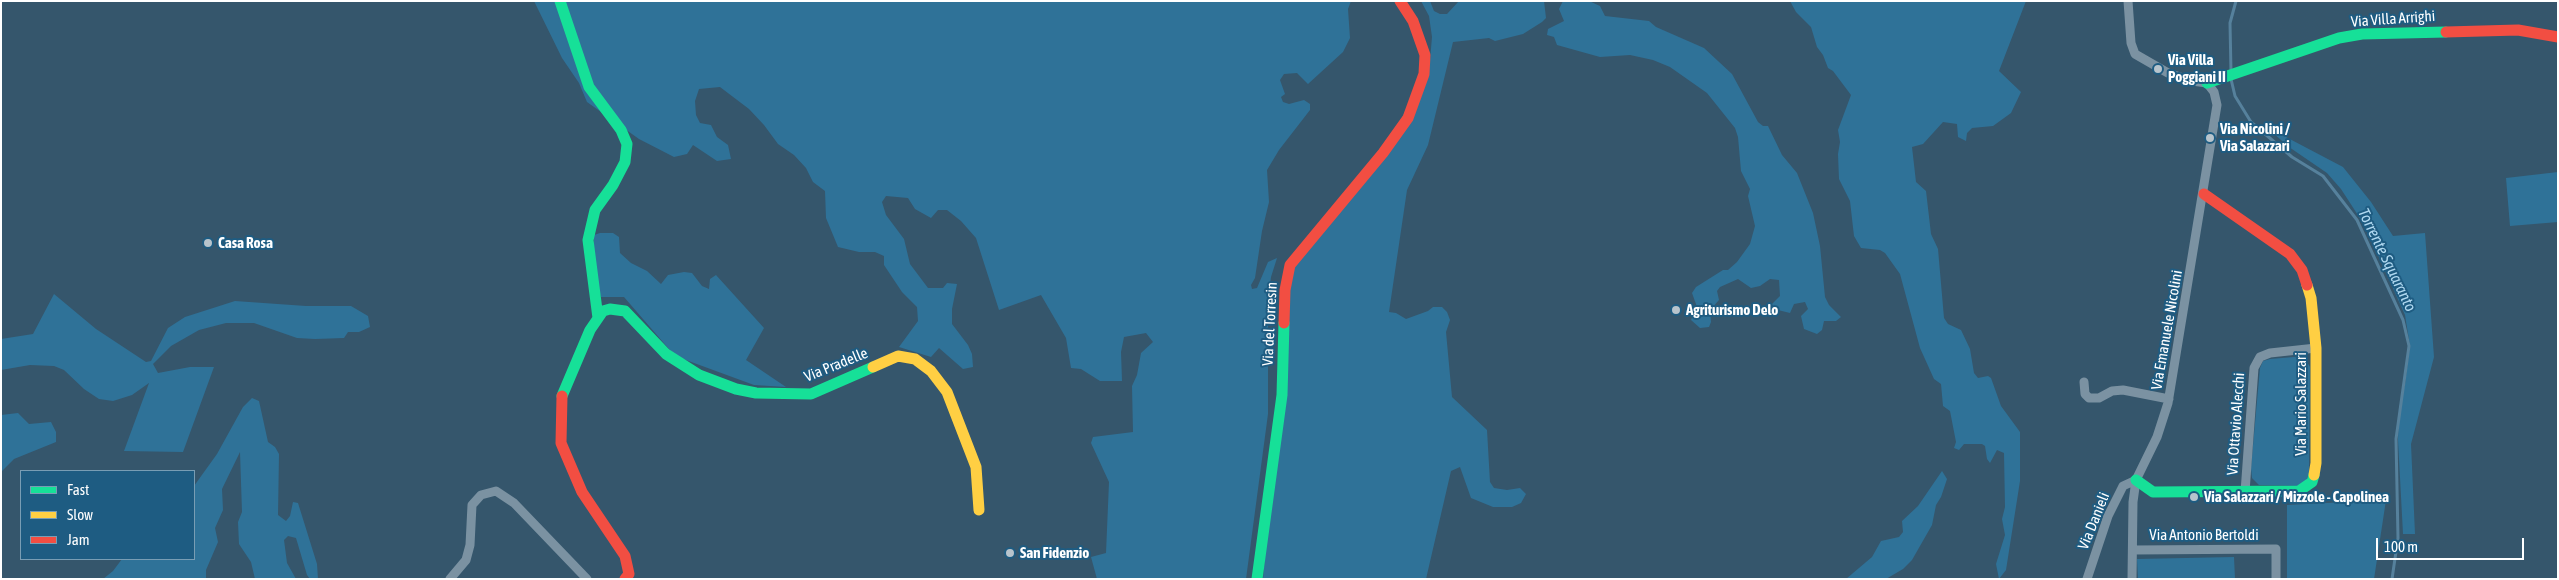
<!DOCTYPE html>
<style>
body{margin:0}
#map{position:relative;width:2559px;height:580px;overflow:hidden;background:#35566c;font-family:"Asap Condensed",sans-serif}
canvas{display:block}
.frame{position:absolute;inset:0;border:2px solid #fff;pointer-events:none}
.legend{position:absolute;left:20px;top:470px;width:175px;height:90px;box-sizing:border-box;background:#1e5c82;border:1px solid #789db4;margin:0;padding:6px 9px;list-style:none;font-size:15px;color:#fff}
.legend li{display:flex;align-items:center;gap:10px;height:25px}
.legend b{width:25px;border:1px solid #789db4}
.scale{position:absolute;left:2376px;top:538px;width:148px;height:22px;box-sizing:border-box;border:2px solid #fff;border-top:0;padding-left:6px;font-size:15px;line-height:18px;white-space:nowrap;color:#fff;-webkit-text-stroke:4px #1e5c82;paint-order:stroke}
</style>
<div id="map">
<canvas width="2559" height="580"></canvas>
<div class="frame"></div>
<ul class="legend">
<li><b style="height:6px;background:#16e098"></b>Fast</li>
<li><b style="height:6px;background:#ffcf43"></b>Slow</li>
<li><b style="height:6px;background:#f24e42"></b>Jam</li>
</ul>
<div class="scale">100 m</div>
</div>
<script>
const c = document.querySelector('canvas').getContext('2d');
c.lineJoin = 'round';
function fill(path, color) {
  c.fillStyle = color;
  c.fill(path, 'evenodd');
}
function shape(rows) {
  const path = new Path2D();
  for (const r of rows) {
    path.moveTo(r[0], r[1]);
    for (let i = 2; i < r.length; i += 2) path.lineTo(r[i], r[i + 1]);
  }
  return path;
}
function stroke(path, color, width, dash) {
  c.strokeStyle = color;
  c.lineWidth = width;
  c.lineCap = dash ? 'butt' : 'round';
  c.setLineDash(dash || []);
  c.stroke(path);
}
function write(font, color, halo, rows, align = 'center') {
  c.font = font + ' "Asap Condensed",sans-serif';
  c.lineWidth = 4;
  c.setLineDash([]);
  c.textBaseline = 'middle';
  c.strokeStyle = halo;
  c.fillStyle = color;
  for (const [text, x, y, turn = 0] of rows) {
    c.save();
    c.translate(x, y);
    c.rotate((+turn || 0) * Math.PI / 180);
    c.textAlign = isNaN(turn) ? turn : align;
    if (halo) c.strokeText(text, 0, 0);
    c.fillText(text, 0, 0);
    c.restore();
  }
}
fill(shape([
 [534,1,1351,1,1348,9,1350,38,1343,52,1308,84,1297,73,1284,74,1280,80,1285,94,1281,97,1283,102,1289,104,1304,100,1310,104,1310,110,1279,150,1267,170,1269,202,1262,231,1255,278,1251,285,1252,289,1257,288,1268,262,1277,258,1271,277,1268,302,1268,414,1246,579,1097,579,1091,557,1106,553,1109,482,1091,443,1093,437,1133,432,1132,386,1137,375,1141,353,1153,342,1146,333,1124,337,1121,352,1122,381,1100,381,1081,369,1071,368,1066,338,1041,295,999,310,976,238,961,221,947,210,938,210,931,218,915,209,908,198,886,196,882,202,886,215,904,239,910,264,928,288,943,288,947,283,957,284,952,309,952,324,968,345,972,354,973,367,963,369,939,348,931,357,899,347,918,321,917,307,902,292,884,265,884,256,875,252,859,252,838,247,826,218,825,191,813,182,806,168,794,155,778,144,764,125,749,109,720,87,699,89,695,101,696,115,700,123,711,125,717,137,728,145,731,159,717,161,693,145,687,154,674,157,639,139,587,102,579,83,562,58],
 [1421,1,1430,1,1434,11,1440,14,1447,14,1459,1,1544,1,1546,18,1542,22,1523,34,1495,41,1489,38,1453,42,1428,145,1407,190,1389,312,1396,313,1406,319,1428,311,1433,307,1442,307,1447,312,1450,320,1446,332,1452,397,1487,430,1490,482,1494,488,1507,490,1520,488,1526,494,1521,503,1512,507,1493,507,1471,498,1460,467,1451,471,1426,579,1263,579,1289,274,1393,136,1430,60,1432,37,1429,16],
 [1563,1,1589,1,1600,6,1605,16,1649,21,1656,27,1704,48,1732,74,1758,122,1763,126,1768,126,1782,155,1797,173,1813,213,1820,246,1825,297,1829,305,1841,317,1836,321,1824,321,1822,330,1817,334,1804,329,1801,316,1808,309,1805,302,1794,304,1790,313,1774,309,1772,304,1780,296,1779,280,1770,279,1760,286,1751,288,1738,279,1720,287,1717,291,1719,300,1710,310,1711,322,1709,327,1700,328,1691,320,1697,307,1692,293,1696,287,1723,270,1728,270,1737,262,1750,244,1755,226,1748,196,1750,189,1741,171,1738,137,1735,128,1707,93,1670,67,1653,60,1630,55,1600,57,1557,45,1554,37,1547,35,1548,29,1564,21,1559,9],
 [1790,1,2026,1,1999,71,2021,92,2011,113,1993,126,1972,128,1967,133,1966,141,1958,137,1957,124,1943,122,1923,144,1912,147,1916,182,1926,191,1931,234,1938,249,1944,318,1948,324,1961,330,1970,349,1974,373,1978,378,1988,376,1991,378,2001,406,2020,432,2020,481,2006,570,1999,579,1996,564,2005,535,2002,519,2005,507,2004,453,1997,450,1990,463,1987,459,1985,446,1982,444,1964,444,1959,450,1954,448,1956,442,1950,411,1943,406,1941,384,1934,379,1920,348,1900,274,1885,253,1880,250,1861,248,1854,236,1850,201,1839,179,1838,154,1840,142,1838,130,1851,95,1833,71,1828,68,1823,55,1817,47,1811,27,1796,12],
 [2265,126,2343,167,2371,202,2393,236,2425,233,2434,357,2411,444,2415,534,2403,534,2398,440,2399,408,2405,384,2410,346,2405,315,2365,226,2341,189,2327,173,2289,147],
 [2558,172,2558,222,2510,226,2506,178],
 [600,233,613,233,619,237,620,253,631,263,647,271,661,284,668,275,684,272,692,273,702,286,709,289,710,279,716,275,764,328,746,360,786,387,754,385,675,356,624,297,601,297,594,278,594,235],
 [54,294,96,329,146,362,151,361,168,328,185,317,235,301,306,306,351,306,368,316,370,327,359,332,348,332,344,338,315,339,297,338,254,323,226,323,199,330,171,346,153,364,158,373,190,367,214,367,183,452,124,451,149,383,132,395,113,401,99,399,84,389,64,370,54,366,30,365,1,370,1,339,33,334],
 [2294,357,2305,359,2310,367,2309,473,2306,481,2299,486,2259,485,2252,478,2251,468,2260,368,2263,361,2270,359],
 [252,398,259,401,268,442,275,447,279,454,278,515,286,521,290,516,293,502,298,503,317,564,318,579,310,579,307,575,296,538,288,536,284,540,287,563,296,579,255,579,251,562,239,544,238,522,242,512,240,452,222,489,223,510,215,528,218,542,206,570,206,579,103,579,113,571,122,559,194,559,194,486,217,454,243,407],
 [18,413,29,424,51,422,56,432,56,442,14,459,1,472,1,415],
 [1942,471,1947,479,1941,497,1936,505,1932,525,1912,560,1903,569,1886,579,1846,579,1872,557,1881,541,1899,537,1903,532,1902,521,1918,506],
 [2386,500,2374,579,2287,579,2287,505],
 [2234,557,2235,579,2138,579,2137,559]
]), '#2f7298');
stroke(shape([
 [2231,72,2230,23,2236,1],
 [2231,79,2235,96,2251,122,2292,157,2323,176,2357,220,2403,320,2409,346,2396,439,2398,538,2392,579]
]), '#56819c', 3);
stroke(shape([
 [2128,1,2131,43,2135,54,2168,73,2192,81,2207,83,2214,92,2217,105,2168,403,2157,437,2136,480,2133,502,2132,579],
 [2084,382,2085,394,2089,398,2099,398,2112,391,2123,390,2169,399],
 [2245,492,2254,368,2260,357,2270,353,2316,348],
 [2133,550,2276,549,2276,579],
 [450,579,466,560,470,545,472,505,481,495,496,491,514,503,587,579],
 [2087,579,2108,516,2123,486,2136,480]
]), '#7b92a2', 9);
stroke(shape([
 [560,1,589,87,621,130,627,144,625,162,613,185,595,210,588,240,598,318],
 [2207,83,2339,38,2362,34,2446,32],
 [562,396,590,330,603,311,610,309,625,311,666,354,699,375,736,389,756,393,811,394,873,367],
 [2136,480,2153,492,2299,491,2312,482,2314,475],
 [1257,579,1282,395,1284,323]
]), '#16e098', 11);
stroke(shape([
 [2307,285,2311,298,2316,348,2316,463,2314,475],
 [873,367,898,356,915,359,931,371,947,392,976,467,979,510]
]), '#ffcf43', 11);
stroke(shape([
 [2446,32,2518,30,2558,37],
 [2204,194,2290,254,2302,270,2307,285],
 [1284,323,1285,290,1290,265,1383,153,1408,118,1424,74,1425,55,1413,21,1400,1],
 [562,396,561,443,582,492,625,556,629,574,625,579]
]), '#f24e42', 11);
for (const [x, y, r, color] of [
 [2158,69,5,"#b8c4cc"],
 [2210,138,5,"#b8c4cc"],
 [208,243,5,"#b8c4cc"],
 [1676,310,5,"#b8c4cc"],
 [2194,497,5,"#b8c4cc"],
 [1010,553,5,"#b8c4cc"]
]) {
  const dot = new Path2D();
  dot.arc(x, y, r, 0, 2 * Math.PI);
  c.fillStyle = color;
  c.fill(dot);
  stroke(dot, '#1e5c82', 2);
}
write('15px', '#fff', '#1e5c82', [
 ["Via Villa Arrighi",2393,19,-4],
 ["Via del Torresin",1270,324,-87],
 ["Via Emanuele Nicolini",2167,330,-80],
 ["Via Pradelle",836,365,-22],
 ["Via Mario Salazzari",2301,404,-90],
 ["Via Ottavio Alecchi",2236,424,-86],
 ["Via Danieli",2094,521,-68],
 ["Via Antonio Bertoldi",2204,535]
]);
write('bold 15px', '#fff', '#1e5c82', [
 ["Via Villa",2168,60],
 ["Poggiani II",2168,77],
 ["Via Nicolini /",2220,129],
 ["Via Salazzari",2220,146],
 ["Casa Rosa",218,243],
 ["Agriturismo Delo",1686,310],
 ["Via Salazzari / Mizzole - Capolinea",2204,497],
 ["San Fidenzio",1020,553]
], 'left');
write('italic 16px', '#b0d9f1', '#1e5c82', [
 ["Torrente Squaranto",2387,260,64]
]);
</script>
